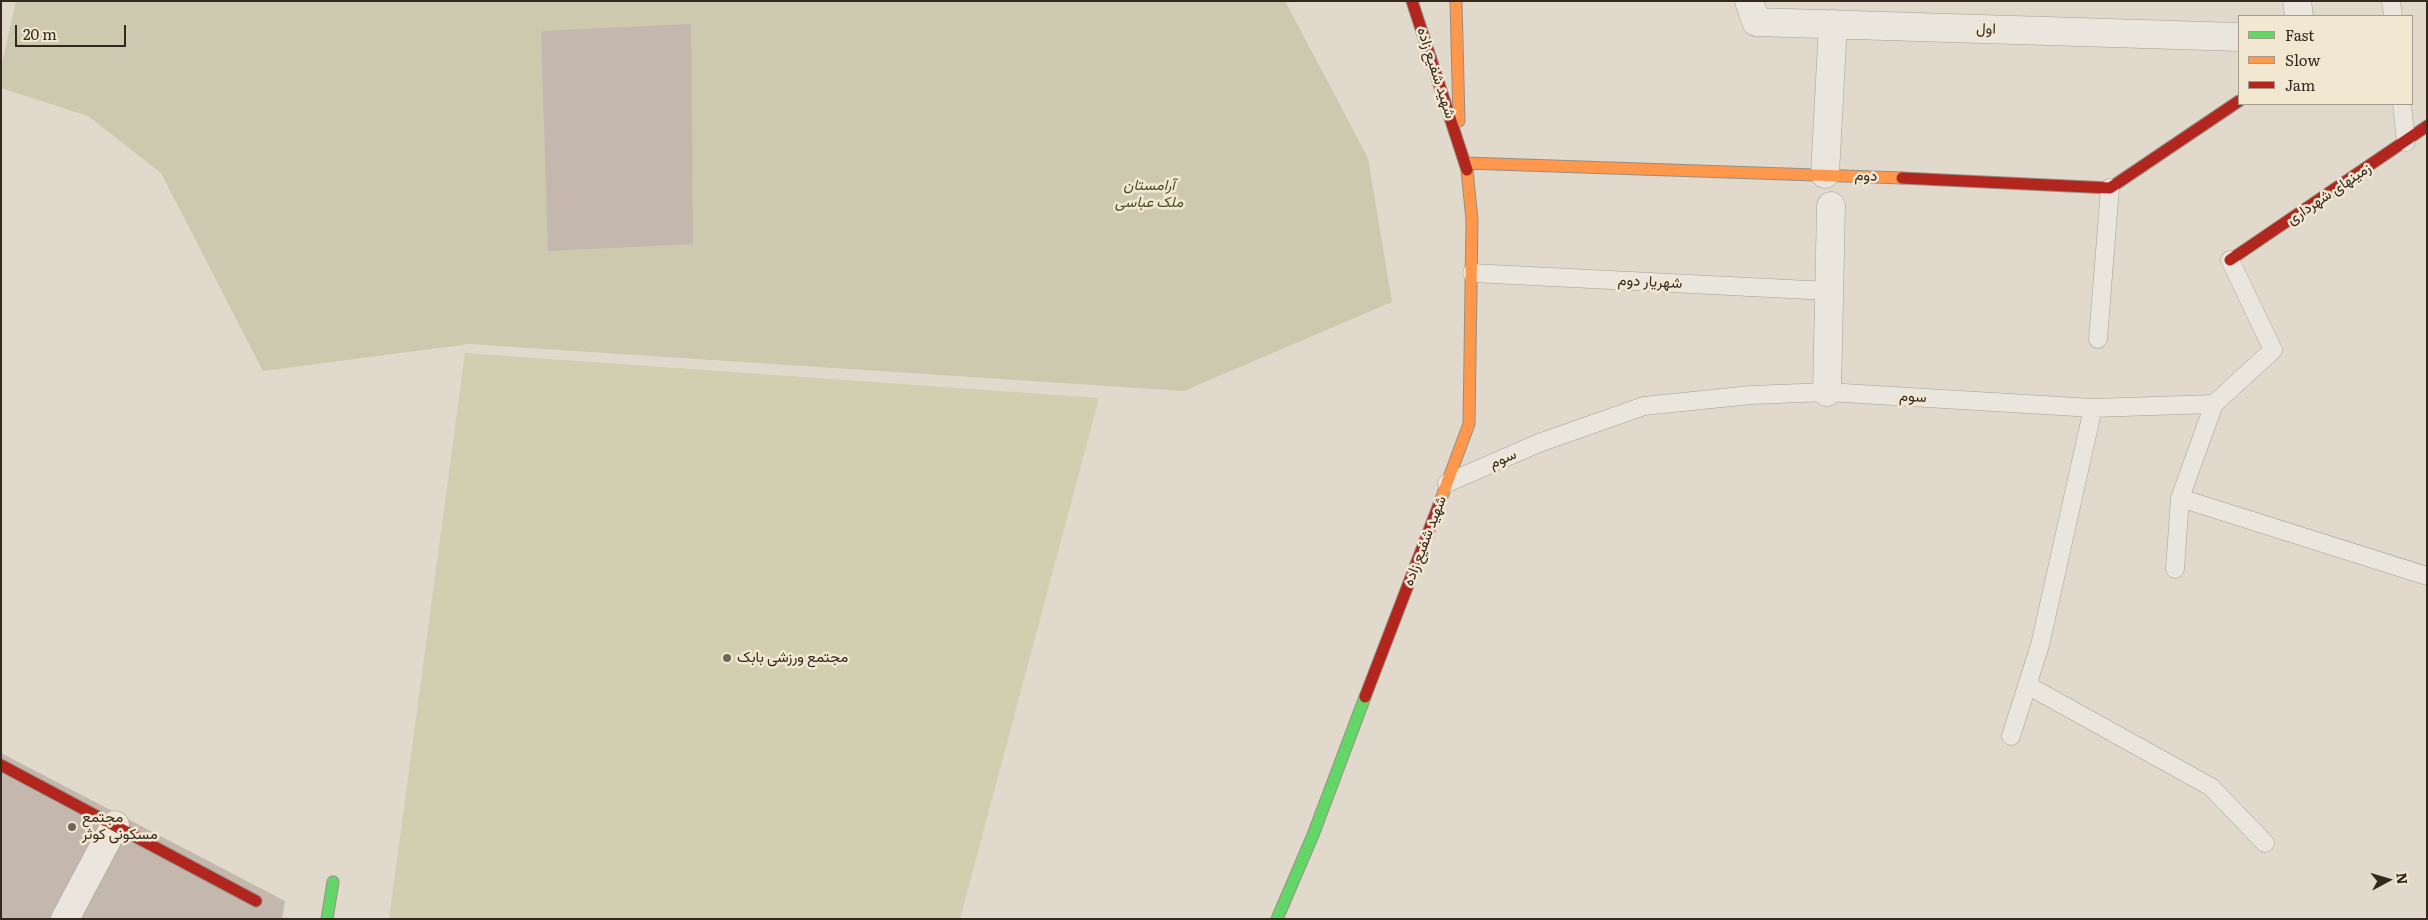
<!DOCTYPE html>
<meta charset="utf-8">
<style>
body{margin:0}
#map{position:relative;width:2428px;height:920px;overflow:hidden;background:#e1d9cc;font-family:Literata,serif}
canvas{display:block}
.frame{position:absolute;inset:0;border:2px solid #34271e;pointer-events:none}
.legend{position:absolute;left:2238px;top:15px;width:175px;height:90px;box-sizing:border-box;background:#f2e7d1;border:1px solid #a69a89;margin:0;padding:6px 9px;list-style:none;font-size:15px;color:#34271e}
.legend li{display:flex;align-items:center;gap:10px;height:25px}
.legend b{width:25px;border:1px solid #a69a89}
.north{position:absolute;left:2363px;top:855px;width:50px;height:50px;-webkit-text-stroke:4px #f2e7d1;paint-order:stroke;rotate:84deg;font-size:14px;font-weight:700;line-height:20px;text-align:center;color:#34271e}
.north::after{content:'';display:block;margin:auto;width:18px;height:22px;background:#34271e;clip-path:polygon(50% 0,100% 100%,50% 72%,0 100%)}
.scale{position:absolute;left:15px;top:25px;width:111px;height:22px;box-sizing:border-box;border:2px solid #34271e;border-top:0;padding-left:6px;font-size:15px;line-height:18px;white-space:nowrap;color:#34271e;-webkit-text-stroke:4px #f2e7d1;paint-order:stroke}
</style>
<div id="map">
<canvas width="2428" height="920"></canvas>
<div class="frame"></div>
<ul class="legend">
<li><b style="height:6px;background:#63d668"></b>Fast</li>
<li><b style="height:6px;background:#ff974d"></b>Slow</li>
<li><b style="height:6px;background:#b3261e"></b>Jam</li>
</ul>
<div class="north">N</div>
<div class="scale">20 m</div>
</div>
<script>
const c = document.querySelector('canvas').getContext('2d');
c.lineJoin = 'round';
function fill(path, color) {
  c.fillStyle = color;
  c.fill(path, 'evenodd');
}
function shape(rows) {
  const path = new Path2D();
  for (const r of rows) {
    path.moveTo(r[0], r[1]);
    for (let i = 2; i < r.length; i += 2) path.lineTo(r[i], r[i + 1]);
  }
  return path;
}
function stroke(path, color, width, dash) {
  c.strokeStyle = color;
  c.lineWidth = width;
  c.lineCap = dash ? 'butt' : 'round';
  c.setLineDash(dash || []);
  c.stroke(path);
}
function write(font, color, halo, rows, align = 'center') {
  c.font = font + ' Literata,Vazirmatn,serif';
  c.lineWidth = 5;
  c.setLineDash([]);
  c.textBaseline = 'middle';
  c.strokeStyle = halo;
  c.fillStyle = color;
  for (const [text, x, y, turn = 0] of rows) {
    c.save();
    c.translate(x, y);
    c.rotate((+turn || 0) * Math.PI / 180);
    c.textAlign = isNaN(turn) ? turn : align;
    if (halo) c.strokeText(text, 0, 0);
    c.fillText(text, 0, 0);
    c.restore();
  }
}
fill(shape([
 [465,353,1099,398,960,919,389,919]
]), '#d1cfaf');
fill(shape([
 [16,1,1285,1,1368,158,1392,302,1184,391,469,344,263,371,161,173,88,116,1,88,1,67]
]), '#ccc9ae');
fill(shape([
 [691,24,693,244,548,251,541,31],
 [1,753,285,901,282,919,1,919]
]), '#c4b7ad');
const lane = shape([
 [2391,1,2393,16],
 [2402,104,2406,142],
 [1472,273,1829,291],
 [2098,339,2110,188],
 [1447,483,1539,443,1644,406,1751,395,1827,392,2093,408,2214,404,2273,350,2230,260],
 [2180,498,2427,576],
 [2175,569,2180,498,2214,404],
 [2027,685,2211,787,2265,843],
 [2011,736,2040,645,2093,408]
]);
const street = shape([
 [1749,1,1756,22,2239,37],
 [2297,1,2299,16],
 [1825,174,1833,24],
 [1827,392,1831,206],
 [65,919,115,825]
]);
const fast = shape([
 [327,919,333,882],
 [1277,919,1313,835,1365,697]
]);
const slow = shape([
 [1456,1,1459,121],
 [1466,163,1902,178],
 [1438,507,1469,424,1472,220,1467,170]
]);
const jam = shape([
 [1412,1,1467,170],
 [1902,178,2110,188,2239,101],
 [2230,260,2427,126],
 [1365,697,1438,507],
 [1,765,256,901]
]);
stroke(lane, '#a69f95', 19);
stroke(street, '#a69f95', 29);
stroke(fast, '#968e84', 13);
stroke(slow, '#968e84', 13);
stroke(jam, '#968e84', 13);
stroke(lane, '#eae5dd', 18);
stroke(street, '#eae5dd', 28);
stroke(fast, '#63d668', 11);
stroke(slow, '#ff974d', 11);
stroke(jam, '#b3261e', 11);
for (const [x, y, r, color] of [
 [727,658,5,"#71655b"],
 [72,827,5,"#71655b"]
]) {
  const dot = new Path2D();
  dot.arc(x, y, r, 0, 2 * Math.PI);
  c.fillStyle = color;
  c.fill(dot);
  stroke(dot, '#f2e7d1', 2);
}
write('15px', '#34271e', '#f2e7d1', [
 ["اول",1986,29,2],
 ["شهید شفیع زاده",1436,73,72],
 ["دوم",1866,176,3],
 ["زمینهای شهرداری",2329,194,-34],
 ["شهریار دوم",1650,282,3],
 ["سوم",1913,397,4],
 ["سوم",1503,459,-23],
 ["شهید شفیع زاده",1425,541,-69]
]);
write('italic 15px', '#474f26', '#f2e7d1', [
 ["آرامستان",1149,186],
 ["ملک عباسی",1149,203]
]);
write('15px', '#34271e', '#f2e7d1', [
 ["مجتمع ورزشی بابک",737,658],
 ["مجتمع",82,818],
 ["مسکونی کوثر",82,835]
], 'left');
</script>
